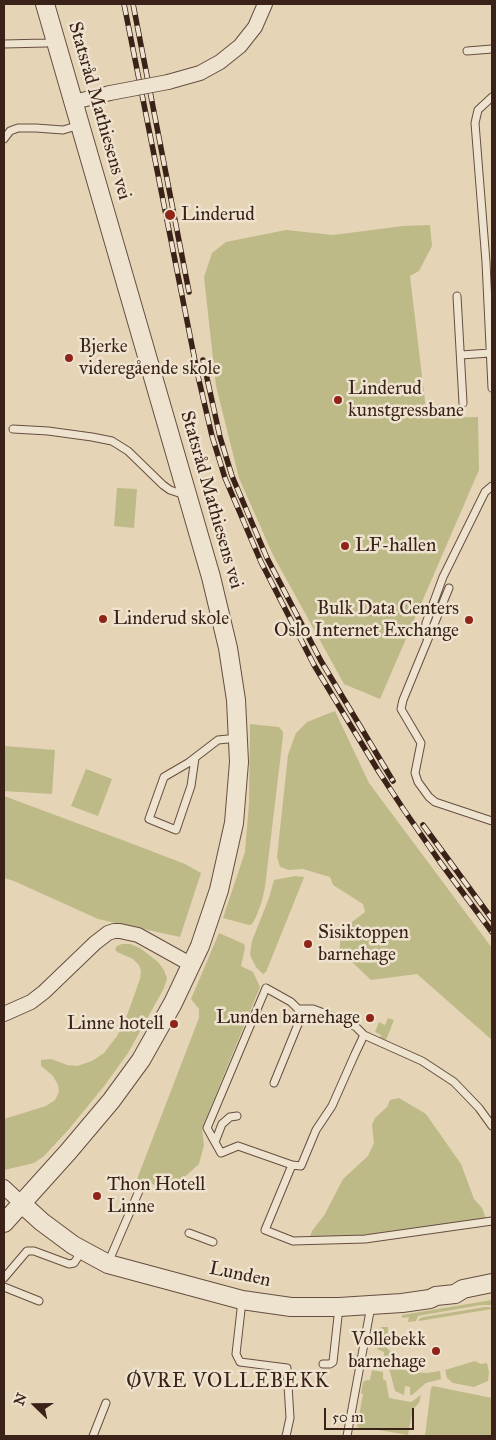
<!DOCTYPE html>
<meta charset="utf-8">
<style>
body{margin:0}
#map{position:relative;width:496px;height:1440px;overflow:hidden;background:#e5d4b5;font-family:"IM FELL Great Primer",serif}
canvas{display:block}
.frame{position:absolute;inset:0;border:5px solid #3b2219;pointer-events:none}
.north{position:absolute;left:10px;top:1380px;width:50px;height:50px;-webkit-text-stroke:4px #eee3cf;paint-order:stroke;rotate:292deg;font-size:14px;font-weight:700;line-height:20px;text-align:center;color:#3b2219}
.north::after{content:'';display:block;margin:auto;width:18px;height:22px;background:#3b2219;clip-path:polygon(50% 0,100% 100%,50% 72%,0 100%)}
.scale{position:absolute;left:324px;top:1408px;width:90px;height:22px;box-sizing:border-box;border:2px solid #3b2219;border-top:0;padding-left:6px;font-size:15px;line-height:18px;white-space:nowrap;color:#3b2219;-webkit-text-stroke:4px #eee3cf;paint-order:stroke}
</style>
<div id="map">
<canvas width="496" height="1440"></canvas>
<div class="frame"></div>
<div class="north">N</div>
<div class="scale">50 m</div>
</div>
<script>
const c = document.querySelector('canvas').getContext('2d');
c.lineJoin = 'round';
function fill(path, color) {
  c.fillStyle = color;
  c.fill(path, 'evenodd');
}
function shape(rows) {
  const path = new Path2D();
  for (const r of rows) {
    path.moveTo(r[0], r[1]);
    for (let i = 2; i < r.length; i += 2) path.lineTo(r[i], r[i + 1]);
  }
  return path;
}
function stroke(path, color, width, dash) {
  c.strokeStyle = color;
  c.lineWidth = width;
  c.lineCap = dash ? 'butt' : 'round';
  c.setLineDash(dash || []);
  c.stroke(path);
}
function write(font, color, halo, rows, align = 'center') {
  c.font = font + ' "IM FELL Great Primer",serif';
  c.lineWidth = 5;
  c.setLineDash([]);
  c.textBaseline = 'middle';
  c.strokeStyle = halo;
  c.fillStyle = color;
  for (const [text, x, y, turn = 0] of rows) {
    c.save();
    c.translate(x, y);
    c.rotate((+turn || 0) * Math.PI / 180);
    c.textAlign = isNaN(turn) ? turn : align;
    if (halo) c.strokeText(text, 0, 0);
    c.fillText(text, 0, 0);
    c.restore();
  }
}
fill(shape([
 [430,225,432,246,419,271,410,276,427,418,478,417,479,470,380,699,344,684,273,555,239,478,216,386,204,277,212,253,226,242,286,230,333,235,403,226],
 [117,488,137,489,134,528,114,526],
 [335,711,369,783,492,948,492,1040,417,974,371,980,351,961,339,953,341,935,352,922,365,912,363,904,333,885,330,877,303,869,289,870,280,867,277,857,288,755,296,733,307,722],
 [250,724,279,727,283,732,283,736,265,887,262,901,256,917,252,924,249,925,223,918,245,852,249,803],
 [4,746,55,750,52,794,4,791],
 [86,769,112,779,98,816,71,806],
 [4,796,125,841,185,864,201,873,180,937,98,919,14,881,4,878],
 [295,876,304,877,303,880,266,972,263,974,256,967,250,955,252,941,269,898,274,880],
 [219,933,244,944,245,948,241,966,253,972,260,987,204,1123,202,1129,204,1145,199,1164,170,1190,137,1179,199,1018,199,1009,191,999],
 [122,944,130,944,140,948,158,962,164,970,167,979,163,990,128,1053,105,1085,69,1129,44,1156,34,1163,4,1170,4,1119,46,1106,55,1100,59,1092,58,1085,53,1076,41,1066,41,1060,51,1059,67,1065,77,1066,92,1061,104,1053,117,1036,125,1021,140,979,141,971,139,965,133,959,117,952,115,949,117,946],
 [388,1018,394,1020,386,1040,380,1038,381,1035,375,1032,379,1022,385,1025],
 [399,1098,426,1114,461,1164,474,1199,482,1208,486,1219,363,1235,310,1237,312,1231,325,1214,343,1179,368,1156,374,1143,372,1125,375,1118,387,1107,390,1100],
 [492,1300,492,1305,481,1305,423,1315,418,1316,416,1321,408,1322,409,1317,402,1318,402,1315],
 [485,1307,490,1307,492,1309,419,1321,419,1319,423,1317],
 [381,1327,388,1327,388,1333,384,1335,382,1343,390,1351,390,1358,384,1356,384,1352,377,1349],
 [475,1361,481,1364,487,1363,489,1372,488,1381,474,1387,453,1383,447,1378,445,1370],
 [392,1367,413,1372,427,1373,440,1371,441,1379,426,1383,412,1395,410,1395,410,1387,405,1386,404,1395,395,1391,389,1368],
 [372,1370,383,1372,383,1379,386,1381,389,1398,411,1402,421,1395,419,1403,413,1409,408,1435,367,1428,366,1430,357,1427,363,1394,361,1393,363,1382,367,1380,370,1380],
 [433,1386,492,1398,492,1436,425,1436,431,1388]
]), '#bdba88');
const service = shape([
 [4,44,46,43,56,41],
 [467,51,492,49],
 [492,97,478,110,475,123,486,262,492,388],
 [4,139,10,131,18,128,36,128,63,130,80,125],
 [457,296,463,403],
 [461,355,490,353],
 [13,429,48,431,92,437,112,441,128,451,163,485,170,490,185,495],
 [449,588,403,700,401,709,421,743,415,773,418,782,429,797,435,802,492,821],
 [428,639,425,635,426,623,443,577,485,492,492,486],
 [195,758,191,786,176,830,149,819,164,777,188,763,218,740,238,738],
 [298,1009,313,1009,329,1015,356,1027,364,1035,422,1061,454,1082,479,1108,492,1126],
 [364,1035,355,1054,332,1106,316,1130,301,1166,292,1165,265,1230,293,1241,365,1239,492,1221],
 [274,1083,301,1017,298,1009,291,1002,266,988,207,1128,221,1153,238,1146,292,1165],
 [215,1142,222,1124,230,1117,237,1116],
 [189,1233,213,1242],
 [108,1263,142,1184],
 [4,1278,27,1251,34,1251,69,1264,74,1263,82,1251],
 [4,1287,39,1301],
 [242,1301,236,1354,240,1362,287,1368,290,1418,286,1436],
 [323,1364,330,1364,333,1362,339,1307],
 [93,1436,106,1403],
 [347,1436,371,1306]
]);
const minor = shape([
 [168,82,200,73,220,62,240,46,255,27,265,4],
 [74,102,110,93],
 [4,1014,31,1002,44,992,95,943,108,933,114,931,120,931,138,935,192,965],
 [4,1187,21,1203]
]);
const tertiary = shape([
 [21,1203,42,1222,73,1245,108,1264,242,1300,291,1307,339,1307,402,1303,430,1299,436,1296,455,1294,463,1289,492,1283],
 [4,1223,68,1152,111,1101,141,1060,173,1003,200,946,219,890,234,823,239,762,236,700,228,648,211,577,45,4]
]);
stroke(service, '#664e40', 9);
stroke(minor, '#664e40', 16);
stroke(tertiary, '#664e40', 20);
stroke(service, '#eee3cf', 7);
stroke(minor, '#eee3cf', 14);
stroke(tertiary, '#eee3cf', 18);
const rail = shape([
 [124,4,198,376,212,436,225,478,261,562,314,665,379,772,404,810,440,862,492,932],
 [133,4,189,292],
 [203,360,220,437,232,476,252,523,267,558,321,661,393,781],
 [423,825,492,919]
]);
stroke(rail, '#3b2219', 5.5);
stroke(rail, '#eee3cf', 4, [11]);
const minorBridge = shape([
 [110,93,168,82]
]);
stroke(minorBridge, '#664e40', 16, []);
stroke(minorBridge, '#eee3cf', 14);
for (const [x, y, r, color] of [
 [170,215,6,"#8f2418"],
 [69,358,5,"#8f2418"],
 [338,400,5,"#8f2418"],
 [345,546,5,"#8f2418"],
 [103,619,5,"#8f2418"],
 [469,620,5,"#8f2418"],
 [308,944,5,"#8f2418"],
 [370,1018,5,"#8f2418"],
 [174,1024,5,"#8f2418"],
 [97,1196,5,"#8f2418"],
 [436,1351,5,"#8f2418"]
]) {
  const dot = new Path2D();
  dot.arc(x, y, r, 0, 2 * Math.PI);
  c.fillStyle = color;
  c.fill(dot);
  stroke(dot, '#eee3cf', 2);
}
write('19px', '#3b2219', '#eee3cf', [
 ["Statsråd Mathiesens vei",99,111,74],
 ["Statsråd Mathiesens vei",211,500,74],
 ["Lunden",240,1275,12]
]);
write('19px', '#3b2219', '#eee3cf', [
 ["Linderud",181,215],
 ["Bjerke",79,347],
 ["videregående skole",79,369],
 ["Linderud",348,389],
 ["kunstgressbane",348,411],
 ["LF-hallen",355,546],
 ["Bulk Data Centers",459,609,"right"],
 ["Oslo Internet Exchange",459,631,"right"],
 ["Linderud skole",113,619],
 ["Sisiktoppen",318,933],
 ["barnehage",318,955],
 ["Lunden barnehage",360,1018,"right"],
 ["Linne hotell",164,1024,"right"],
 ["Thon Hotell",107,1185],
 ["Linne",107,1207],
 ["Vollebekk",426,1340,"right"],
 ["barnehage",426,1362,"right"]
], 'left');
c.letterSpacing = '1px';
write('20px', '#3b2219', '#eee3cf', [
 ["ØVRE VOLLEBEKK",228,1382]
]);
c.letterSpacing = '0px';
</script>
